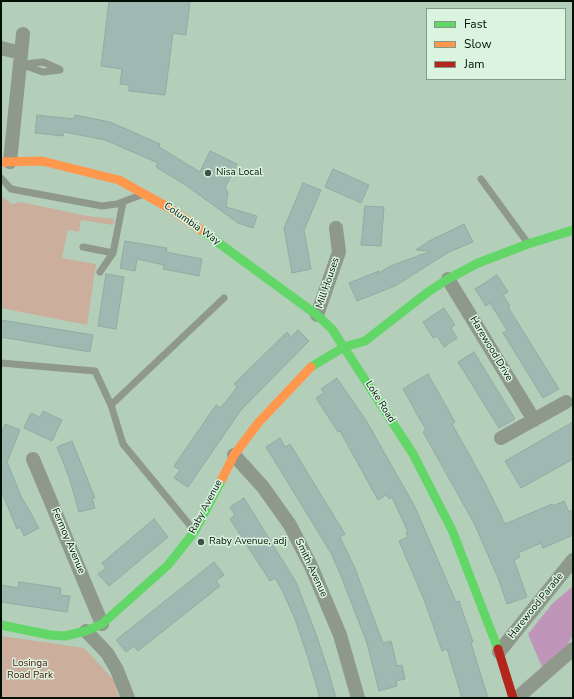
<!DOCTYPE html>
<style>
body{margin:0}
#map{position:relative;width:574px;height:699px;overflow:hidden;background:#b3cfba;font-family:"Nunito Sans",sans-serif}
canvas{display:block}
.frame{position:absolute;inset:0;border:2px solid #011005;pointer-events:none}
.legend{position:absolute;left:426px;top:8px;width:140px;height:72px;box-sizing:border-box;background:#dbf4e0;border:1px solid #849988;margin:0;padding:5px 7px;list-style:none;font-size:12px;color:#011005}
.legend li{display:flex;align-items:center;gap:8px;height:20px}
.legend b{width:20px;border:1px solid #849988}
</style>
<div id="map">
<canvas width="574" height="699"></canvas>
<div class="frame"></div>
<ul class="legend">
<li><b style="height:5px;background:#63d668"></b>Fast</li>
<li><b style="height:5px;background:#ff974d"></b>Slow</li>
<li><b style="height:5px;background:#b3261e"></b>Jam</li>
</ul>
</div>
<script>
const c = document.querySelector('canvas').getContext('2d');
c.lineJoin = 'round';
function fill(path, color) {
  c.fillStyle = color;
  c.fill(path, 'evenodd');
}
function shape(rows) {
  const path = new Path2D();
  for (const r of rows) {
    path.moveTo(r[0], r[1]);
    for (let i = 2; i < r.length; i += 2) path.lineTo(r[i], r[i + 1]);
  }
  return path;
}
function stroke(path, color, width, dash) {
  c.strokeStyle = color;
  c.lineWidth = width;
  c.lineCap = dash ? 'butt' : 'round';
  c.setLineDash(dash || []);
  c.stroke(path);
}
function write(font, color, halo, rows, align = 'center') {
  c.font = font + ' "Nunito Sans",sans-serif';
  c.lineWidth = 3;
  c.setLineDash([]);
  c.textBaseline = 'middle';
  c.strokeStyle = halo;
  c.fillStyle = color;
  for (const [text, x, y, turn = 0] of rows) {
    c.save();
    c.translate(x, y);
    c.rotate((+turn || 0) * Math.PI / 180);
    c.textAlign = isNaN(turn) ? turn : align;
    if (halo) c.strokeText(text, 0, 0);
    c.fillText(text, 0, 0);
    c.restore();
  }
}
fill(shape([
 [1,196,12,204,21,202,87,216,114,219,113,225,81,220,79,232,68,230,62,258,96,264,87,325,1,308],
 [1,636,84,648,114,680,119,698,1,698]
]), '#cbae9c');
fill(shape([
 [573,586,573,635,564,650,542,667,528,634,552,604]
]), '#bf96b9');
const building = shape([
 [109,1,190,1,186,35,173,33,165,95,129,91,129,85,120,84,122,69,101,66,109,1],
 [37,115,74,119,75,115,110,122,160,144,159,147,200,172,210,151,237,164,225,188,228,192,226,207,257,216,253,228,238,223,187,186,156,167,158,163,105,140,64,132,63,136,35,133,37,115],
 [333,169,369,185,361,203,325,187,333,169],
 [303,183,321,190,304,230,311,269,292,273,284,228,303,183],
 [365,206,384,207,381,246,361,245,365,206],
 [464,224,473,242,449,252,395,286,357,301,349,283,379,271,378,274,388,267,431,251,416,250,429,241,464,224],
 [125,241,167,248,166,252,202,259,199,276,163,269,164,265,137,259,135,271,120,268,125,241],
 [106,274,124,277,116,329,98,326,106,274],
 [497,275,508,292,503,295,510,306,508,307,559,389,543,398,503,333,507,330,490,303,486,306,475,289,497,275],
 [444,308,455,325,451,328,457,338,444,347,437,336,433,338,423,322,444,308],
 [1,320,93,335,90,352,1,337,1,320],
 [298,330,309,341,241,410,188,487,174,478,180,470,174,466,216,405,220,408,228,399,237,387,234,384,287,332,291,337,298,330],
 [474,352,515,419,499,428,458,362,474,352],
 [428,374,455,422,452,424,484,481,505,524,552,504,553,506,564,501,569,512,573,510,573,535,543,548,541,543,518,553,520,557,514,560,527,597,507,604,498,578,474,523,423,432,426,430,403,389,428,374],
 [337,378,367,422,415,507,456,602,459,601,473,642,471,643,488,698,462,698,447,649,442,651,425,602,399,541,408,537,406,533,408,532,392,497,389,499,386,495,378,500,340,431,338,432,316,398,324,393,321,389,337,378],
 [43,411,62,420,52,441,24,428,31,413,40,417,43,411],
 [573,422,573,459,521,488,505,461,573,422],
 [5,424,20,430,7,462,23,501,24,501,39,528,24,536,20,527,17,529,1,490,1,434,5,424],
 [280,438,285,447,290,444,345,534,340,537,354,566,383,643,391,641,397,666,402,665,405,679,396,681,397,686,379,691,367,643,341,576,331,553,266,447,280,438],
 [72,441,95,498,92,498,95,508,79,512,69,477,57,447,72,441],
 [244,498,296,582,316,634,328,670,336,698,320,698,309,661,295,619,282,590,275,578,270,581,230,519,235,515,230,507,244,498],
 [154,519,168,537,109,586,98,574,106,568,102,563,154,519],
 [214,562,224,575,216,581,220,586,138,651,134,646,126,652,116,640,214,562],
 [19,582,61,588,60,595,70,596,67,612,1,602,1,585,18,588,19,582]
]);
fill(building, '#9fb9b2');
stroke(building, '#91aba4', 1);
stroke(shape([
 [20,64,43,72,60,70],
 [24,64,43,62,59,69],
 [1,178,11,189,102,206,117,204,141,195],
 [481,179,527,242],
 [83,247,113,253],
 [100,272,113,253,123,202],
 [1,363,95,371,111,405,123,444,193,529],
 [111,405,224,298]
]), '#8e988b', 7);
stroke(shape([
 [1,48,21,53],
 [10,162,23,34],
 [448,279,534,420],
 [317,315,339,252,336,228],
 [501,438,566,402],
 [234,455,263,487,290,525,311,566,340,635,358,698],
 [33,459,102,624],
 [86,631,107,653,117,670,128,698],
 [499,652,573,560],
 [517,698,573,649]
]), '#8e988b', 14);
stroke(shape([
 [201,230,317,315,332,329,413,454,452,530,498,649],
 [311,367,344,347,365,341,428,292,448,279,478,263,528,244,573,230],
 [1,625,50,635,65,636,86,631,102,624,168,565,195,531,222,479]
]), '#63d668', 9);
stroke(shape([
 [1,162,42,161,119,180,171,209,201,230],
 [222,479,234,455,259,422,311,367]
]), '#ff974d', 9);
stroke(shape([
 [498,649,513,698]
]), '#b3261e', 9);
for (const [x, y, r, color] of [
 [208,173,4,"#3f5344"],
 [201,542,4,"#3f5344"]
]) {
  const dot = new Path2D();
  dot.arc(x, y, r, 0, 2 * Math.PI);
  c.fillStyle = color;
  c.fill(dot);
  stroke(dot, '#dbf4e0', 1.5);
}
write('10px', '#011005', '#dbf4e0', [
 ["Nisa Local",216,173],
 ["Raby Avenue, adj",209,542]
], 'left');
write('10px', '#011005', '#dbf4e0', [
 ["Columbia Way",192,224,35],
 ["Mill Houses",328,283,-71],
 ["Harewood Drive",491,349,59],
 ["Loke Road",380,402,58],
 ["Raby Avenue",206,507,-62],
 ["Fermoy Avenue",68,541,67],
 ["Smith Avenue",311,568,65],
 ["Harewood Parade",536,606,-51]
]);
write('10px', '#4c1309', '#dbf4e0', [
 ["Losinga",30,664],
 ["Road Park",30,676]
]);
</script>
